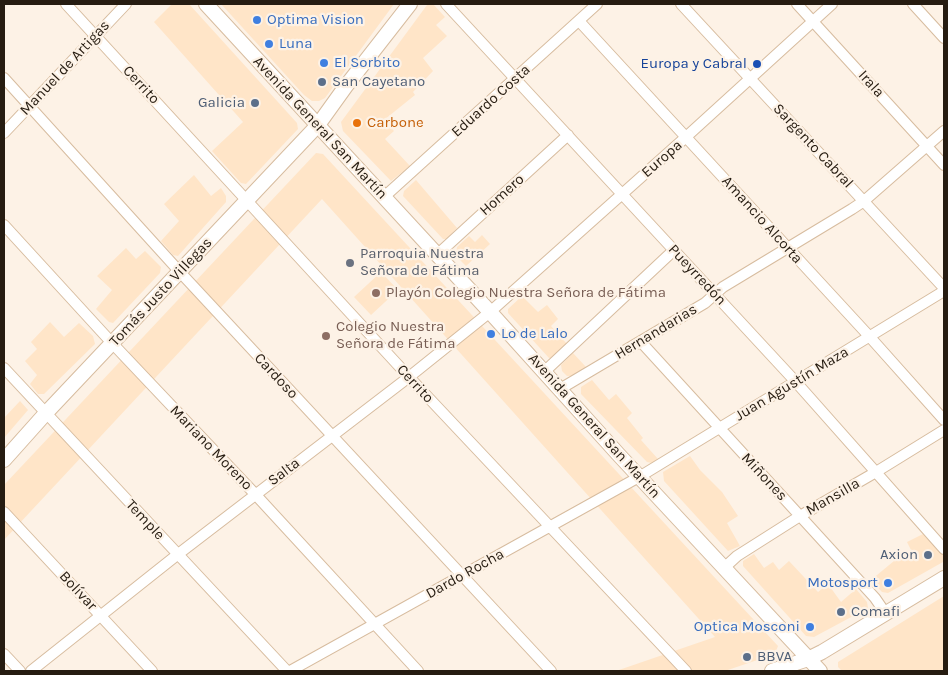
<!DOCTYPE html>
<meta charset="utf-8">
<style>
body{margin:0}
#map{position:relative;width:948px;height:675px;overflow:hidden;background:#fdf2e6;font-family:Karla,sans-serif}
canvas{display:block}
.frame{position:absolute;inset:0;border:5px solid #261c11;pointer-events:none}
</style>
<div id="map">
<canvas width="948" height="675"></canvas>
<div class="frame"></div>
</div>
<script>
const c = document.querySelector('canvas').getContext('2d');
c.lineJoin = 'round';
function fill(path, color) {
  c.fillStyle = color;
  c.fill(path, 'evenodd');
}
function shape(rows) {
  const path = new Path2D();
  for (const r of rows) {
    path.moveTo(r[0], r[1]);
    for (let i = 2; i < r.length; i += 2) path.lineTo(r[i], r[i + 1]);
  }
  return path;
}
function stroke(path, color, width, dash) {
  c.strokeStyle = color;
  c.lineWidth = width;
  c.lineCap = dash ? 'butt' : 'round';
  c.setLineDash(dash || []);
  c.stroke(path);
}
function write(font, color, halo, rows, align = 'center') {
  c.font = font + ' Karla,sans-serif';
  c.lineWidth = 4.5;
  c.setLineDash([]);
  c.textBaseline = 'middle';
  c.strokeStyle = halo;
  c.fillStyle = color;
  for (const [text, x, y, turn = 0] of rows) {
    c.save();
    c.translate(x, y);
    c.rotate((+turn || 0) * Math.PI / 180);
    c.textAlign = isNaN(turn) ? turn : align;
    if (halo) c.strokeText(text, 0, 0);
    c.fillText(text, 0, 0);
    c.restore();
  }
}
fill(shape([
 [172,4,189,4,297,123,298,129,246,184,241,183,212,151,243,122,154,22],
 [221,4,394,4,325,98,319,101,312,101,304,95],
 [430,4,433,4,445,17,436,25,447,36,423,58,433,71,413,92,415,95,384,120,394,131,385,139,410,166,391,181,343,131,341,122,427,5],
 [316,153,323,154,778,646,775,654,725,671,616,671,715,637,322,199,4,540,4,485],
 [194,175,211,196,221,188,226,196,226,202,178,256,173,255,161,241,179,221,164,204],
 [416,180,457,228,446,239,443,239,403,196,404,191],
 [482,235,490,244,466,266,456,256,457,247,469,236,475,242],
 [126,248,136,259,145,251,161,267,160,273,113,323,109,322,96,309,112,290,97,276],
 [381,272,398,290,371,315,354,297],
 [522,296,538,312,547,305,558,319,551,326,567,344,552,358,549,358,508,313,508,309],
 [50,322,64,337,79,323,93,336,95,344,44,394,38,394,30,384,37,375,25,361,37,349,31,342],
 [573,353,586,367,574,376,567,376,562,371,561,365],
 [592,380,609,400,616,394,632,413,627,418,643,438,641,440,658,459,652,463,647,462,581,394,581,387],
 [20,401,28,410,4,438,4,418],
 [690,456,700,470,722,492,738,516,727,523,740,546,728,551,664,481,663,472],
 [923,534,944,556,943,562,888,593,882,592,871,580,900,556,911,550,907,542],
 [754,554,764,568,773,562,779,570,789,561,818,592,828,584,841,602,856,589,867,602,868,608,814,637,806,636,743,566,743,561],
 [944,596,944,671,842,671,838,667,838,662]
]), '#ffe5c8');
const street = shape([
 [66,4,409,377,686,671],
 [446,4,795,381,944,549],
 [681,4,944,288],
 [797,4,944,165],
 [913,4,944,38],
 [579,21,869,336,944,420],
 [4,78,179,271,551,671],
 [4,133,126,4],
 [384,197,597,4],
 [4,225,112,343,255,494,418,671],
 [437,255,568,135],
 [641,342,875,598,886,614],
 [4,368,287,671],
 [544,372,674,250],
 [560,389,705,303,723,287,852,209,864,201,944,131],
 [4,512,152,671],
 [724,568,737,556,800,516,876,472,944,430],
 [4,654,20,671],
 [31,671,177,555,409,377,490,312,686,137,832,4],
 [290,671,639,477,944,291]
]);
const secondary = shape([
 [206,4,490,312,618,454,820,671],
 [4,460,46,413,318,125,346,86,410,4],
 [772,671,808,659,822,652,944,578]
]);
stroke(street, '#d7bc9f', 12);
stroke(secondary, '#d7bc9f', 16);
stroke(street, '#fff', 10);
stroke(secondary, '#fff', 14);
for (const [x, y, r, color] of [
 [257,20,5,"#3f7fe0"],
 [269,44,5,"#3f7fe0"],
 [324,63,5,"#3f7fe0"],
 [757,64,5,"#1a4fb4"],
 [322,82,5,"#5c6f8a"],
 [255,103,5,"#5c6f8a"],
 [357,123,5,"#e8710a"],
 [350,263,5,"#6b7280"],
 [376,293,5,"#8d6e63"],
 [491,334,5,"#3f7fe0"],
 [326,336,5,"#8d6e63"],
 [928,555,5,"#5c6f8a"],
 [888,583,5,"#3f7fe0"],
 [841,612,5,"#5c6f8a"],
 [810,627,5,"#3f7fe0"],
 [747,657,5,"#5c6f8a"]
]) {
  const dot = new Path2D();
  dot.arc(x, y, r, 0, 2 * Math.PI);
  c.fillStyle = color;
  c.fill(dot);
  stroke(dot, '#fdf2e6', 2);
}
write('15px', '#366cbe', '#fdf2e6', [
 ["Optima Vision",267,20],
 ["Luna",279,44],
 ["El Sorbito",334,63],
 ["Lo de Lalo",501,334],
 ["Motosport",878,583,"right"],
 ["Optica Mosconi",800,627,"right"]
], 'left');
write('15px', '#164399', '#fdf2e6', [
 ["Europa y Cabral",747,64]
], 'right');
write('15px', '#261c11', '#fdf2e6', [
 ["Manuel de Artigas",65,68,-47],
 ["Irala",871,84,48],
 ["Cerrito",141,85,47],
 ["Eduardo Costa",491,101,-42],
 ["Avenida General San Martín",320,128,47],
 ["Sargento Cabral",813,146,47],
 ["Europa",662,159,-41],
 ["Homero",502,195,-42],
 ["Amancio Alcorta",762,220,48],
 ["Pueyrredón",697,275,47],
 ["Tomás Justo Villegas",161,292,-47],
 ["Hernandarias",656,332,-31],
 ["Cardoso",276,376,47],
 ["Cerrito",415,384,47],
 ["Juan Agustín Maza",792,384,-31],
 ["Avenida General San Martín",594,426,48],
 ["Mariano Moreno",211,448,46],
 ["Salta",284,472,-37],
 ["Miñones",764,477,47],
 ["Mansilla",833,497,-30],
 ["Temple",145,520,47],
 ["Dardo Rocha",465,574,-29],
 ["Bolívar",78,591,47]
]);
write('15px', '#4e5e75', '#fdf2e6', [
 ["San Cayetano",332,82],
 ["Galicia",245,103,"right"],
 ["Axion",918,555,"right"],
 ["Comafi",851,612],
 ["BBVA",757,657]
], 'left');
write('15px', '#c56008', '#fdf2e6', [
 ["Carbone",367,123]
], 'left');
write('15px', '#5b616d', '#fdf2e6', [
 ["Parroquia Nuestra",360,254],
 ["Señora de Fátima",360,271]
], 'left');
write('15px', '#785e54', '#fdf2e6', [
 ["Playón Colegio Nuestra Señora de Fátima",386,293],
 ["Colegio Nuestra",336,327],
 ["Señora de Fátima",336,344]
], 'left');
</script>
